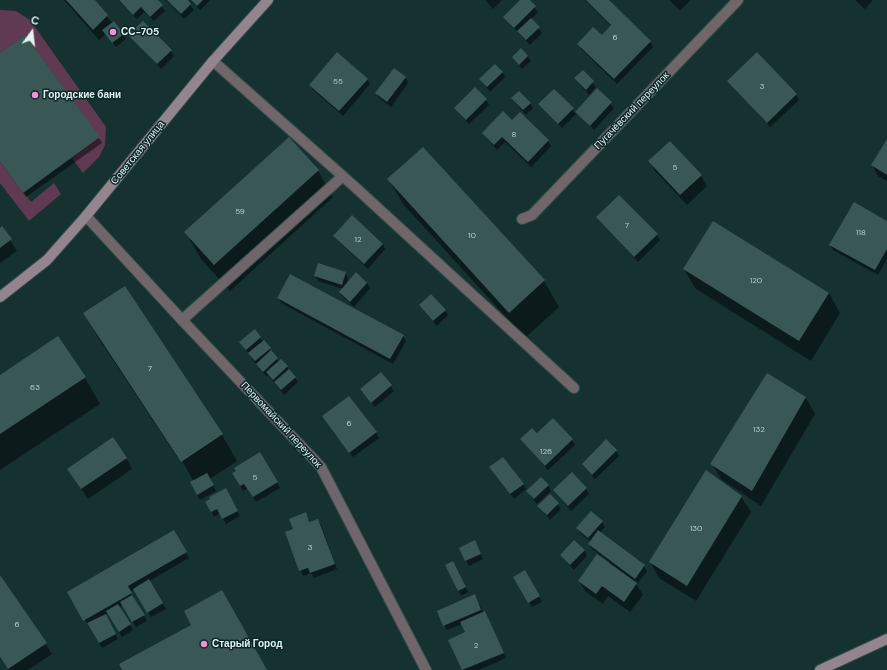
<!DOCTYPE html>
<meta charset="utf-8">
<style>
body{margin:0}
#map{position:relative;width:887px;height:670px;overflow:hidden;background:#153231;font-family:"DM Sans",sans-serif}
canvas{display:block}
.north{position:absolute;left:12px;top:12px;width:40px;height:40px;-webkit-text-stroke:3px #0a2827;paint-order:stroke;rotate:15deg;font-size:11px;font-weight:700;line-height:16px;text-align:center;color:#e3f3f2}
.north::after{content:'';display:block;margin:auto;width:14px;height:18px;background:#e3f3f2;clip-path:polygon(50% 0,100% 100%,50% 72%,0 100%)}
</style>
<div id="map">
<canvas width="887" height="670"></canvas>
<div class="north">С</div>
</div>
<script>
const c = document.querySelector('canvas').getContext('2d');
c.lineJoin = 'round';
function fill(path, color) {
  c.fillStyle = color;
  c.fill(path, 'evenodd');
}
function shape(rows) {
  const path = new Path2D();
  for (const r of rows) {
    path.moveTo(r[0], r[1]);
    for (let i = 2; i < r.length; i += 2) path.lineTo(r[i], r[i + 1]);
  }
  return path;
}
function stroke(path, color, width, dash) {
  c.strokeStyle = color;
  c.lineWidth = width;
  c.lineCap = dash ? 'butt' : 'round';
  c.setLineDash(dash || []);
  c.stroke(path);
}
function write(font, color, halo, rows, align = 'center') {
  c.font = font + ' "DM Sans",sans-serif';
  c.lineWidth = 3;
  c.setLineDash([]);
  c.textBaseline = 'middle';
  c.strokeStyle = halo;
  c.fillStyle = color;
  for (const [text, x, y, turn = 0] of rows) {
    c.save();
    c.translate(x, y);
    c.rotate((+turn || 0) * Math.PI / 180);
    c.textAlign = isNaN(turn) ? turn : align;
    if (halo) c.strokeText(text, 0, 0);
    c.fillText(text, 0, 0);
    c.restore();
  }
}
fill(shape([
 [0,10,16,11,30,20,106,127,105,145,99,157,83,173,72,158,99,137,25,35,0,53],
 [0,161,31,202,54,183,61,194,29,221,0,183]
]), '#603a53');
fill(shape([
 [64,0,93,0,126,39,116,47,106,34,99,40],
 [118,0,157,0,165,11,154,21,144,12,137,19],
 [166,0,186,0,194,10,184,19],
 [190,0,210,0,200,10],
 [485,0,502,0,493,9],
 [521,0,528,0,538,12,531,19,542,33,530,45,504,17],
 [585,0,608,0,650,42,653,47,617,84,581,49,579,44,602,36,611,26],
 [669,0,691,0,680,10],
 [855,0,873,0,865,9],
 [130,35,171,51,174,56,161,69],
 [0,54,99,138,102,143,26,197,0,161],
 [528,56,531,61,522,69,513,57],
 [394,69,406,78,408,83,391,107,379,98,376,93],
 [502,72,505,77,490,92,480,79],
 [583,72,596,87,589,95,575,79],
 [367,79,370,84,343,116,313,90,310,85],
 [728,81,796,94,799,100,770,127],
 [554,90,575,113,597,90,614,108,594,130,577,113,562,128,540,104],
 [512,99,530,103,533,108,526,115],
 [486,100,489,105,469,124,455,108],
 [520,114,548,141,551,146,531,167,505,142,497,150,483,133,512,121],
 [289,139,318,171,333,197,230,291,201,259,186,233],
 [887,141,887,181,878,176,872,165],
 [670,143,701,176,707,186,687,205,656,172,649,161],
 [423,148,544,281,559,307,525,338,404,205,388,179],
 [597,217,657,235,660,240,638,262],
 [887,222,887,259,878,275,833,250,830,245],
 [2,228,17,251,0,263,0,229],
 [335,236,383,244,385,249,368,269,338,241],
 [684,269,829,293,840,313,811,361,696,289],
 [345,273,348,278,347,285,367,283,370,288,354,307,343,297,340,292,343,289,318,281,315,276],
 [124,287,222,435,237,461,210,479,216,491,200,500,191,483,194,482,180,457,178,458,179,460,99,339,84,313],
 [278,298,403,336,406,341,393,364,281,303],
 [420,306,445,310,448,315,437,326],
 [254,330,279,362,281,360,287,367,298,382,284,395,268,375,267,377,260,369,240,342],
 [381,373,394,391,375,407,361,390],
 [767,374,806,398,815,414,761,506,721,479,712,464],
 [0,376,85,378,100,404,0,470],
 [323,416,376,433,379,438,353,457],
 [537,434,572,440,575,445,548,470,521,439],
 [616,451,619,456,595,479,583,465],
 [260,453,280,488,256,502,248,488,243,491,233,474],
 [126,458,132,469,88,499,75,480],
 [493,472,523,484,526,489,514,499],
 [548,485,551,491,537,504,527,491],
 [225,489,240,516,226,524,220,513,214,517,207,502],
 [586,489,589,494,571,511,554,490],
 [550,495,561,509,550,520,539,506],
 [741,497,751,512,696,601,659,578,650,562],
 [305,514,310,523,318,520,321,525,337,569,314,578,311,573,303,576,286,533,294,530],
 [602,522,605,527,600,533,644,566,647,571,638,583,634,580,643,595,630,612,608,596,603,604,586,592,579,581,610,562,592,549,589,544,591,542,580,533,577,528],
 [174,532,189,558,149,581,166,609,151,617,134,589,130,592,147,621,136,627,123,605,119,607,133,630,122,637,108,613,105,615,118,639,102,648,68,592],
 [477,547,483,559,469,566,460,549],
 [584,550,587,556,574,570,561,556],
 [446,565,456,567,468,592,461,596],
 [525,572,542,602,532,607,515,577],
 [0,576,52,654,28,670,9,670,0,658],
 [475,596,506,658,479,670,463,670,449,641,466,633,462,624,447,630,444,625]
]), '#0007');
fill(shape([
 [66,0,95,0,108,15,93,30],
 [119,0,158,0,163,5,150,17,141,7,133,15],
 [167,0,188,0,191,4,181,14],
 [191,0,203,0,197,6],
 [520,0,530,0,536,6,514,28,503,17],
 [586,0,609,0,651,41,614,79,577,44,593,27,602,35,611,25],
 [531,18,540,27,526,40,517,31],
 [114,21,124,34,112,43,102,30],
 [143,21,172,50,157,64,128,35],
 [25,35,100,137,23,193,0,161,0,53],
 [521,48,528,56,519,65,512,57],
 [337,52,368,79,339,111,309,85],
 [757,52,797,94,767,123,727,81],
 [495,64,503,72,487,87,479,79],
 [394,68,406,77,387,102,375,93],
 [583,70,594,81,586,90,574,78],
 [475,87,487,99,466,120,454,108],
 [597,88,612,102,590,126,575,112],
 [554,89,574,108,558,124,538,104],
 [519,91,531,103,523,110,511,98],
 [503,111,512,120,520,112,549,140,528,162,502,137,494,145,482,133],
 [289,137,319,170,214,265,184,232],
 [887,139,887,175,871,165],
 [670,141,702,175,680,195,648,161],
 [423,147,545,280,509,313,387,179],
 [619,195,658,234,634,257,596,217],
 [854,202,887,221,887,249,875,270,829,245],
 [352,215,383,244,364,264,333,236],
 [713,221,829,293,799,341,683,269],
 [2,226,12,239,0,248,0,228],
 [318,263,346,272,342,285,314,276],
 [356,272,367,283,350,302,339,292],
 [290,274,404,335,390,359,277,298],
 [125,286,223,434,181,462,83,313],
 [431,294,446,310,433,321,419,305],
 [255,329,261,337,246,350,239,342],
 [58,336,86,377,0,434,0,375],
 [264,340,271,348,255,361,248,353],
 [271,350,278,358,263,372,256,364],
 [281,359,288,366,273,380,266,372],
 [289,369,296,377,281,390,274,382],
 [381,372,392,385,371,403,360,389],
 [767,373,806,397,752,491,710,464],
 [349,396,377,432,349,453,322,416],
 [553,418,573,439,545,466,520,439,532,428,537,433],
 [113,437,127,458,81,489,67,469],
 [606,439,617,450,592,475,582,464],
 [260,452,278,482,253,497,244,484,240,486,232,473,236,471,234,468],
 [503,457,524,484,510,494,489,467],
 [706,470,742,496,687,586,649,562],
 [572,472,587,488,568,506,553,490],
 [207,473,214,485,197,495,190,482],
 [541,477,549,485,534,499,526,491],
 [226,488,238,511,222,519,217,509,211,512,205,502,210,499,209,497],
 [550,494,559,503,547,515,537,506],
 [591,511,603,521,588,538,576,528],
 [306,512,309,522,318,519,335,564,310,573,308,568,299,571,285,532,293,529,289,519],
 [174,530,187,552,128,586,132,593,83,621,67,592],
 [598,530,645,565,635,579,588,544],
 [475,540,481,554,465,561,459,548],
 [574,540,585,550,570,565,560,555],
 [597,554,637,583,624,602,602,586,596,594,578,581],
 [453,561,466,587,458,591,445,565],
 [525,570,540,596,528,603,513,577],
 [0,575,47,643,8,669,0,657],
 [149,579,163,603,147,613,133,589],
 [222,590,267,670,122,670,119,664,191,625,184,611],
 [475,594,481,610,443,626,437,611],
 [132,595,145,615,132,622,120,602],
 [118,604,131,624,119,632,106,611],
 [485,611,504,653,462,670,448,640,465,632,460,622],
 [106,614,116,634,99,643,87,623]
]), '#395755');
const lane = shape([
 [213,61,355,187,574,388],
 [182,320,343,176]
]);
const street = shape([
 [86,216,182,320,321,467,426,670],
 [522,219,532,215,738,0]
]);
const secondary = shape([
 [0,297,47,260,86,216,213,61,268,0],
 [820,670,887,639]
]);
stroke(lane, '#324d4c', 12);
stroke(street, '#324d4c', 12);
stroke(secondary, '#324d4c', 12);
stroke(lane, '#6f656b', 10);
stroke(street, '#6f656b', 10);
stroke(secondary, '#94848e', 10);
for (const [x, y, r, color] of [
 [113,32,4,"#f491d3"],
 [35,95,4,"#f491d3"],
 [204,644,4,"#f491d3"]
]) {
  const dot = new Path2D();
  dot.arc(x, y, r, 0, 2 * Math.PI);
  c.fillStyle = color;
  c.fill(dot);
  stroke(dot, '#0a2827', 1.5);
}
write('8px', '#b8cccb', null, [
 ["6",615,38],
 ["55",338,82],
 ["3",762,87],
 ["8",514,135],
 ["5",675,168],
 ["59",240,212],
 ["7",627,226],
 ["118",861,233],
 ["10",472,236],
 ["12",358,240],
 ["120",756,281],
 ["7",150,369],
 ["63",35,388],
 ["6",349,424],
 ["132",759,430],
 ["126",546,452],
 ["5",255,478],
 ["130",696,529],
 ["3",310,548],
 ["6",17,625],
 ["2",476,646]
]);
write('bold 10px', '#e3f3f2', '#0a2827', [
 ["СС-705",121,32],
 ["Городские бани",43,95],
 ["Старый Город",212,644]
], 'left');
write('10px', '#e3f3f2', '#0a2827', [
 ["Пугачёвский переулок",632,111,-46],
 ["Советская улица",138,153,-51],
 ["Первомайский переулок",281,425,47]
]);
</script>
